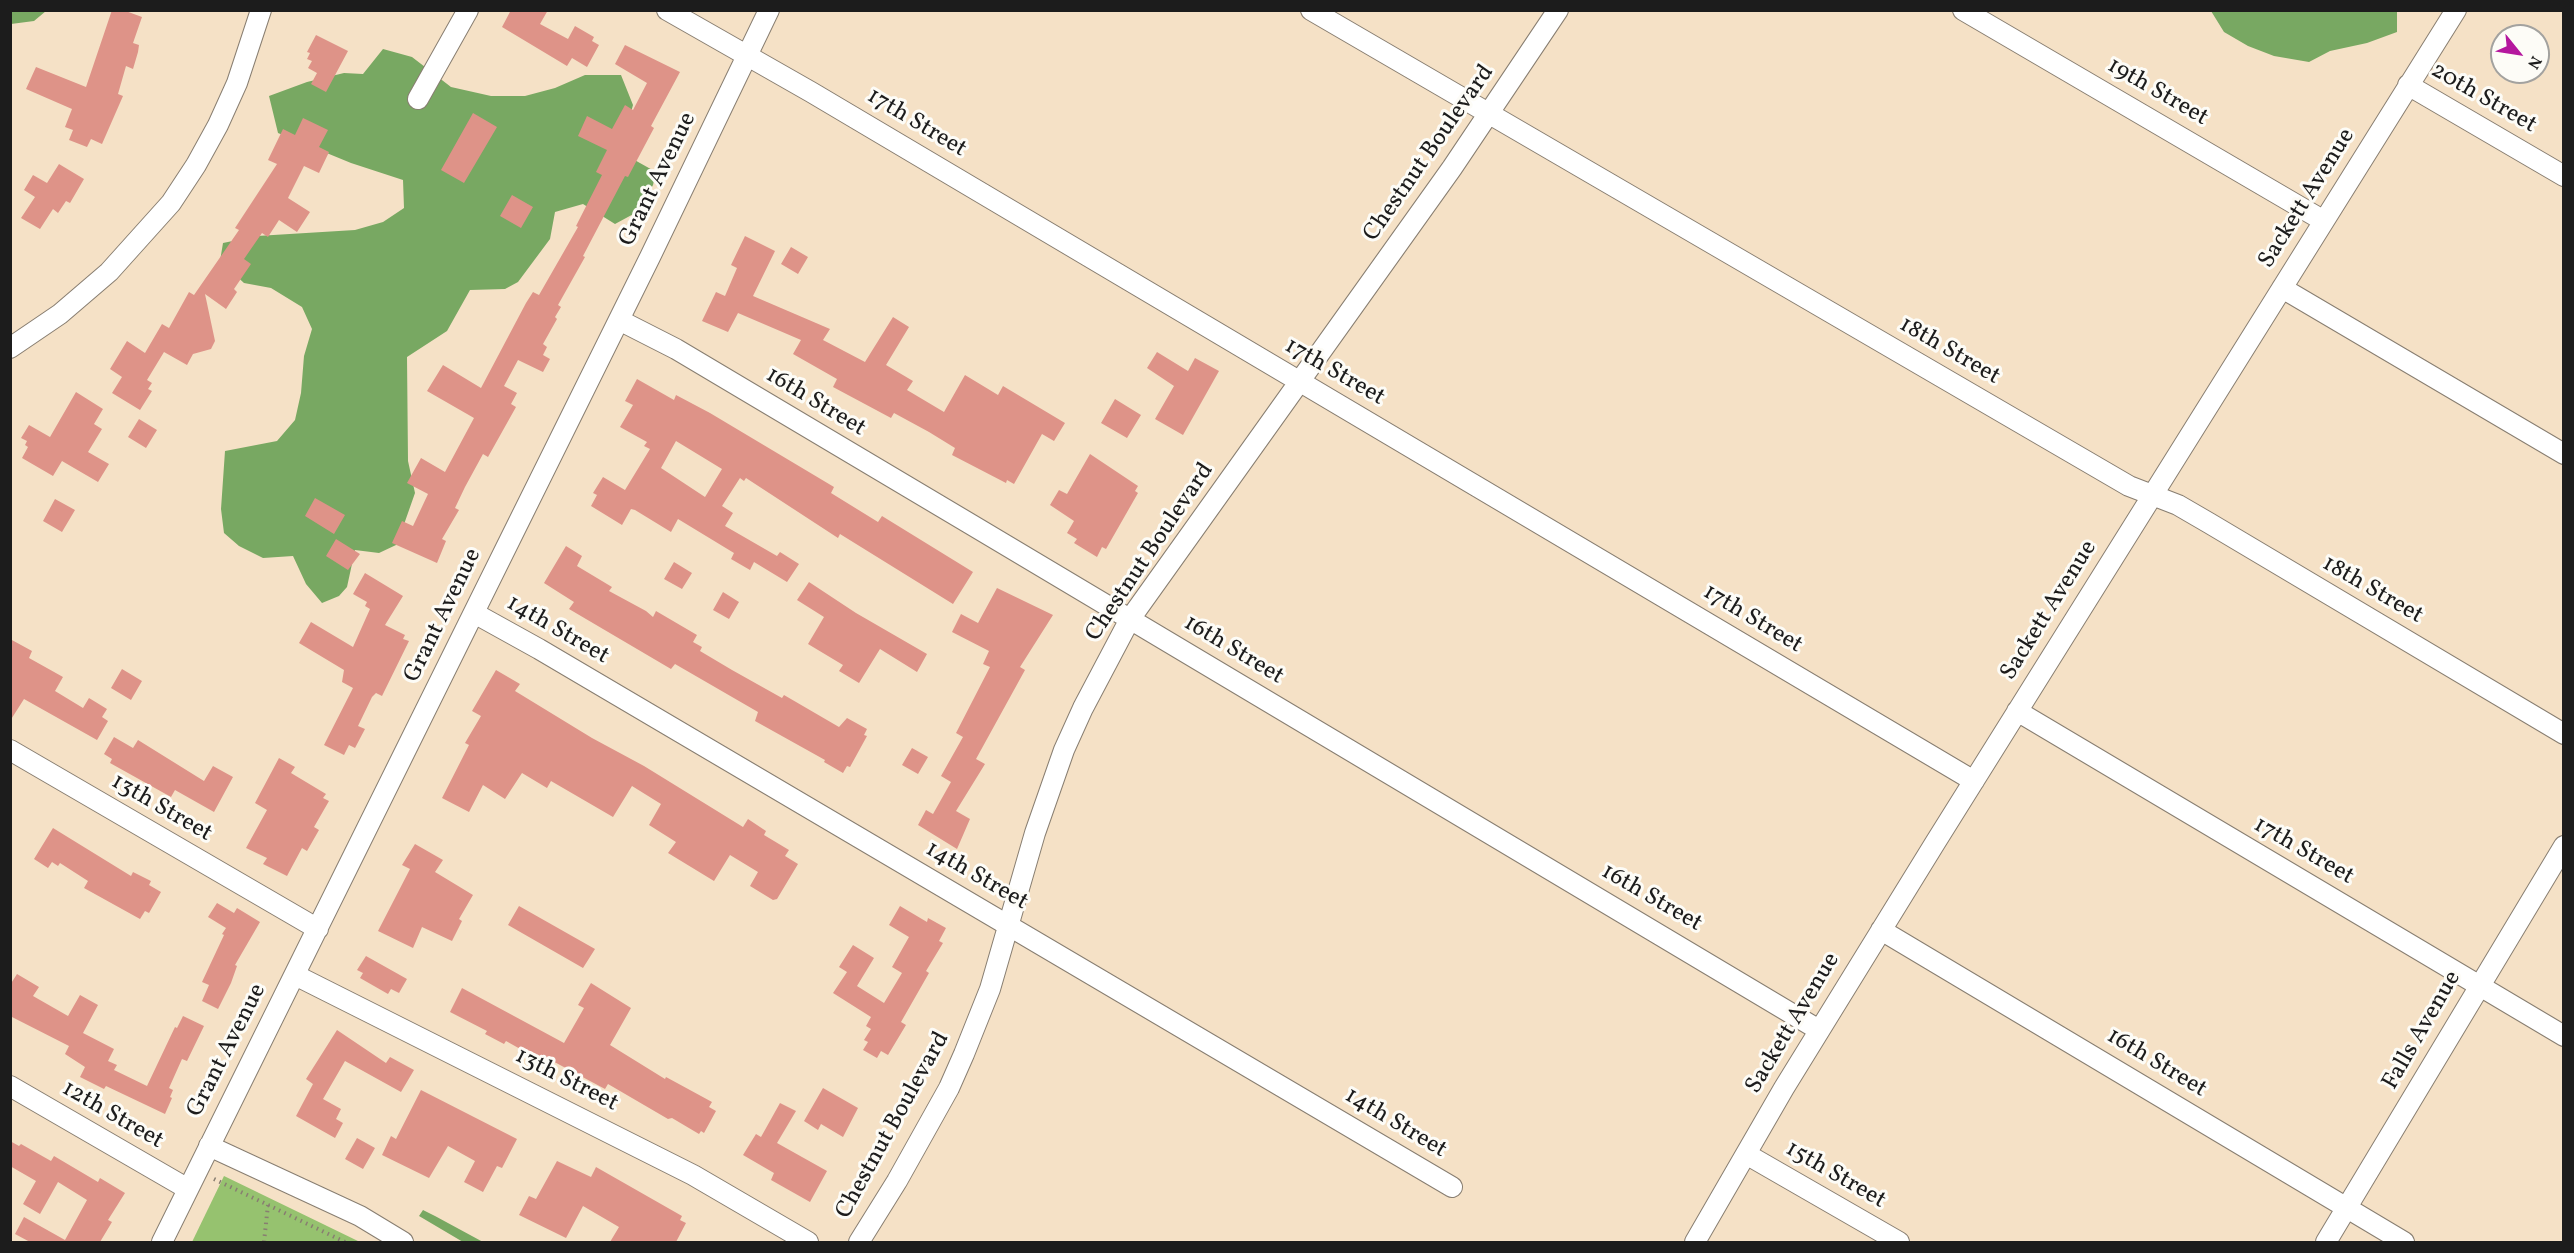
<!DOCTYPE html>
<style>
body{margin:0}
#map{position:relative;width:2574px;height:1253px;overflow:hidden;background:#f5e1c6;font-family:Vollkorn,serif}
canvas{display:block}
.frame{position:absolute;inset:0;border:12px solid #1c1c1c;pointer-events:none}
.north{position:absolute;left:2490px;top:24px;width:60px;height:60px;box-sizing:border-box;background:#fdfcf7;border:2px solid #a3a29f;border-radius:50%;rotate:120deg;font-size:16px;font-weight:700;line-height:24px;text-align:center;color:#1c1c1c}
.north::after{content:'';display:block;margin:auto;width:21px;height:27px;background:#b5179e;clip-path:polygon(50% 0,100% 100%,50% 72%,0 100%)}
</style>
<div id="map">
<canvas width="2574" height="1253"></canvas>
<div class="frame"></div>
<div class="north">N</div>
</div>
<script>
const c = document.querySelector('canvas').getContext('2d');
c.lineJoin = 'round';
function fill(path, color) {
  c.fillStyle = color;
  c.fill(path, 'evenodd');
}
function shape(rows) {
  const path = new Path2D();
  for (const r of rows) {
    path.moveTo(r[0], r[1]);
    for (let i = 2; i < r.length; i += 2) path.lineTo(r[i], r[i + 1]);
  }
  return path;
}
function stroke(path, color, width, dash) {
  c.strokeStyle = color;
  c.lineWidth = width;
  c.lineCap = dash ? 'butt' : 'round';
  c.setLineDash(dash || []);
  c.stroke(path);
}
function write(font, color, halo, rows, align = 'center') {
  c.font = font + ' Vollkorn,serif';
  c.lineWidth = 6;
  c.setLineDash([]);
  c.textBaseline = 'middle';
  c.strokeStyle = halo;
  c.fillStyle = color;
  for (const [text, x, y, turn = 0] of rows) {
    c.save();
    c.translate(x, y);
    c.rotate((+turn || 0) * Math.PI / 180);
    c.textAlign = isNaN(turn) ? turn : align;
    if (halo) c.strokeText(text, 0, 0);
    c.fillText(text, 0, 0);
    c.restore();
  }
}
fill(shape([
 [224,1176,360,1242,192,1242]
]), '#96c26f');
fill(shape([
 [10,11,11,10,46,11,34,21,11,24],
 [2211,11,2397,11,2397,32,2367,43,2330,51,2309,62,2274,56,2248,46,2224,32],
 [383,49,412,57,451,87,491,96,525,96,555,88,585,75,621,75,633,105,625,134,631,158,656,172,653,185,639,211,615,224,583,204,555,212,550,239,518,282,505,289,470,290,447,331,407,357,408,461,415,493,402,530,396,545,379,553,355,550,347,587,339,596,322,603,306,584,293,556,263,558,239,546,224,533,221,509,225,451,277,441,295,420,301,393,304,356,312,329,302,307,271,288,244,283,220,261,223,243,257,236,355,230,383,222,404,208,403,180,351,163,278,133,269,96,307,82,344,73,363,74],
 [423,1210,435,1216,483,1242,463,1242,419,1216]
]), '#78a862');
fill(shape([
 [112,10,123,10,142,17,133,43,139,45,138,52,133,69,126,66,118,94,123,96,102,144,91,139,87,147,69,140,73,130,65,127,72,109,26,89,36,67,86,87],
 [511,10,548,10,540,24,568,39,575,26,594,37,592,41,599,45,587,67,572,58,567,66,502,27],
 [316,35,348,51,326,92,311,84,317,73,308,68,312,61,307,59,310,53,307,52],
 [625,45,680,72,651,126,654,128,628,177,625,176,583,256,585,257,558,305,561,307,555,317,557,319,543,344,547,347,543,355,550,359,543,372,518,360,504,386,517,393,511,404,516,407,488,457,483,454,465,487,455,508,459,510,442,539,446,541,437,563,392,543,402,521,413,526,428,494,407,483,421,458,445,472,474,418,427,391,443,365,481,388,526,303,533,292,539,295,578,227,576,226,602,175,596,172,607,150,578,136,587,116,612,129,625,105,633,110,647,83,615,64],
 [473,113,497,127,464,183,441,170],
 [303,118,328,130,319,147,329,152,319,173,304,166,288,198,310,212,297,232,279,220,268,237,262,233,244,259,251,264,234,289,237,292,226,309,205,294,215,341,211,349,193,354,187,365,164,352,147,380,152,383,148,389,152,391,140,410,112,393,122,377,110,369,127,341,145,353,162,324,169,328,189,292,194,295,239,230,235,228,277,164,268,160,283,129,295,135],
 [59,164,84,179,70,203,66,201,58,213,53,209,40,229,21,218,35,197,24,190,33,175,47,183],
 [512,195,533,207,521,228,500,216],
 [745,236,775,251,753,296,830,329,823,340,865,362,893,317,909,327,886,365,913,381,907,390,944,412,965,375,998,395,1003,386,1065,423,1054,441,1042,434,1014,484,1007,480,1006,483,952,455,955,448,929,432,894,413,891,418,833,387,837,379,793,354,801,340,738,313,728,332,702,321,716,292,725,296,737,268,731,265],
 [791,247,808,257,798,274,781,264],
 [1157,352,1188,371,1195,358,1219,371,1183,435,1155,419,1174,386,1147,368],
 [637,379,674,400,676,395,710,413,834,487,831,493,878,522,882,516,973,572,953,604,840,534,838,538,746,478,744,481,740,478,722,506,733,513,725,526,777,556,780,552,799,564,787,582,754,562,750,570,731,559,734,553,678,519,671,532,635,510,631,509,622,525,591,506,597,495,593,493,603,477,625,490,650,449,644,446,647,442,620,427,633,405,625,401],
 [676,441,722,469,705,497,661,468],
 [76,392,103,409,94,424,102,429,88,452,109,464,98,482,62,461,53,476,22,458,28,447,25,445,27,441,21,438,29,425,50,437],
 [1115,399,1141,415,1127,438,1101,423],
 [139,419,157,430,146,448,128,437],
 [1090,454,1138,486,1135,491,1138,493,1106,549,1102,547,1097,557,1074,543,1077,539,1067,533,1074,521,1050,505,1059,490,1067,494],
 [315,498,345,515,334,534,305,516],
 [55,499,75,510,62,532,43,521],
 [336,539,360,554,348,570,326,556],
 [566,546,582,556,577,566,612,587,609,591,646,611,653,617,656,611,697,635,693,642,702,647,700,651,732,670,782,698,784,695,839,727,847,718,867,729,864,735,867,736,850,767,847,766,843,773,824,762,825,760,755,721,758,712,675,664,671,669,569,609,574,602,544,583],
 [674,562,692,573,682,589,664,579],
 [365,573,403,596,385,625,405,635,403,639,409,641,382,696,376,693,372,697,358,726,365,729,355,748,349,745,344,755,324,745,353,688,342,682,344,670,299,643,311,622,353,647,370,609,365,606,367,602,353,594],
 [809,582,856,613,927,654,917,672,880,649,859,683,839,671,843,665,808,644,824,617,797,600],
 [997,588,1053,615,1020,667,1025,670,976,759,985,764,956,811,970,819,957,849,918,825,926,810,933,814,951,782,941,776,963,737,956,733,990,667,983,664,989,651,952,632,961,614,978,623],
 [723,592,739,602,729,619,713,610],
 [10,639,32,651,29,658,63,677,55,691,83,708,89,698,107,709,102,717,108,721,97,740,24,699,10,721],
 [122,669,142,681,131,700,111,688],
 [496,670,520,684,515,691,592,738,644,766,743,827,748,819,766,831,764,835,789,850,785,856,798,864,777,899,773,900,750,886,758,872,730,855,714,881,668,853,676,842,649,825,661,804,632,786,613,817,551,781,547,788,522,773,505,799,483,785,469,812,442,798,469,745,465,743,481,716,472,711],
 [114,737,133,748,138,740,204,781,213,766,233,777,214,812,175,790,171,797,110,763,112,759,104,754],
 [912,748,928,757,918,774,902,765],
 [279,758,295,767,291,773,326,794,323,798,329,801,314,827,319,830,307,851,302,848,287,876,263,864,267,858,246,848,267,810,255,803],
 [53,828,131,876,133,872,151,881,149,885,161,892,149,913,145,911,140,919,84,888,88,881,60,863,58,866,52,862,48,868,34,859],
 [415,844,443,860,435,872,473,895,459,919,462,921,452,941,422,927,413,948,378,931,410,869,402,865],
 [217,903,234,913,237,908,260,922,235,965,237,966,231,983,218,1009,202,1001,209,985,202,982,224,935,222,934,226,928,208,917],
 [519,906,595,949,583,968,508,925],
 [900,906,927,922,928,918,946,928,939,941,943,943,926,971,929,973,901,1022,906,1025,888,1055,881,1051,877,1058,863,1050,868,1042,864,1040,871,1029,866,1026,871,1017,833,993,847,972,839,967,853,945,874,958,857,986,884,1003,902,973,892,967,909,937,889,925],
 [366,956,407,979,399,993,391,989,388,994,360,978,363,973,357,970],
 [17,974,39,987,33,996,68,1016,80,995,98,1005,83,1033,114,1049,108,1061,117,1065,114,1070,147,1086,175,1027,177,1028,183,1016,204,1026,187,1061,182,1059,169,1088,173,1090,170,1097,172,1098,165,1114,106,1086,104,1089,80,1077,85,1067,65,1054,69,1046,10,1016,10,985],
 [591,983,631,1008,610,1045,665,1079,666,1077,712,1102,709,1107,716,1111,704,1133,701,1131,699,1134,672,1118,668,1119,608,1084,605,1089,545,1057,538,1059,506,1041,504,1044,485,1034,487,1031,450,1012,462,988,564,1043,584,1008,578,1005],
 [337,1030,386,1063,390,1057,414,1070,401,1092,345,1061,323,1099,341,1109,336,1119,343,1123,335,1138,296,1116,313,1084,306,1079],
 [823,1088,858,1108,843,1137,821,1124,818,1130,804,1121],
 [421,1090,517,1139,502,1168,497,1166,483,1192,464,1182,475,1161,448,1146,429,1178,382,1155,391,1136,396,1139],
 [780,1103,796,1111,777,1143,827,1171,810,1202,771,1180,774,1173,743,1155,756,1134,761,1137],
 [357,1138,375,1148,363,1169,345,1159],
 [10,1141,19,1146,21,1144,51,1161,54,1156,98,1182,100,1178,125,1193,108,1220,112,1222,100,1242,30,1242,15,1234,24,1217,65,1240,87,1200,58,1182,40,1214,23,1204,36,1181,10,1166],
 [557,1161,591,1177,596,1167,682,1216,680,1220,686,1223,676,1242,610,1242,619,1227,583,1206,566,1238,519,1215,529,1196,536,1199]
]), '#de9388');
const minor = shape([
 [667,10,811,92,1974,781],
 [1311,10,2129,486,2178,505,2209,523,2564,734],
 [1963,10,2324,221],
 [2408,85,2564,176],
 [418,99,468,10],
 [2282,288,2564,454],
 [619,320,676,349,972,525,1819,1030],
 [10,348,60,314,109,272,171,203,196,165,218,125,237,83,261,10],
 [474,613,539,649,1452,1187],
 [2017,711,2564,1036],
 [10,750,318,929],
 [1881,930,2404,1242],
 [295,975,693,1175,808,1242],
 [10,1086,188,1189],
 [209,1146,360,1216,403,1242],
 [1746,1154,1899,1242],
 [162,1242,650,257,769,10],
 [859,1242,897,1181,949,1088,964,1054,990,989,1035,833,1064,750,1083,708,1130,619,1452,168,1558,10],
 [1695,1242,1784,1088,1935,843,2456,10],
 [2326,1242,2564,846]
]);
stroke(minor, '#887e71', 22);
stroke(shape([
 [214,1179,345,1242],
 [264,1242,268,1205]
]), '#887e71', 4, [1.5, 4.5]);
stroke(minor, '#fff', 20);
write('24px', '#1c1c1c', '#fdfcf7', [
 ["19th Street",2157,93,30],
 ["20th Street",2483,99,30],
 ["17th Street",916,124,31],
 ["Chestnut Boulevard",1430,154,-55],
 ["Grant Avenue",659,180,-64],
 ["Sackett Avenue",2308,199,-58],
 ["18th Street",1949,352,30],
 ["17th Street",1334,373,30],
 ["16th Street",815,403,31],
 ["Chestnut Boulevard",1151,553,-56],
 ["18th Street",2372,591,30],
 ["Sackett Avenue",2050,611,-58],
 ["Grant Avenue",444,616,-64],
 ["17th Street",1752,620,31],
 ["14th Street",557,631,30],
 ["16th Street",1233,651,31],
 ["13th Street",161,809,30],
 ["17th Street",2303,852,30],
 ["14th Street",976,877,30],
 ["16th Street",1651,899,30],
 ["Sackett Avenue",1794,1024,-59],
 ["Falls Avenue",2423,1031,-60],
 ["Grant Avenue",228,1051,-63],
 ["16th Street",2156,1064,31],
 ["13th Street",566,1081,27],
 ["12th Street",112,1116,30],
 ["14th Street",1395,1124,31],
 ["Chestnut Boulevard",894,1126,-61],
 ["15th Street",1835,1176,30]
]);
</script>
